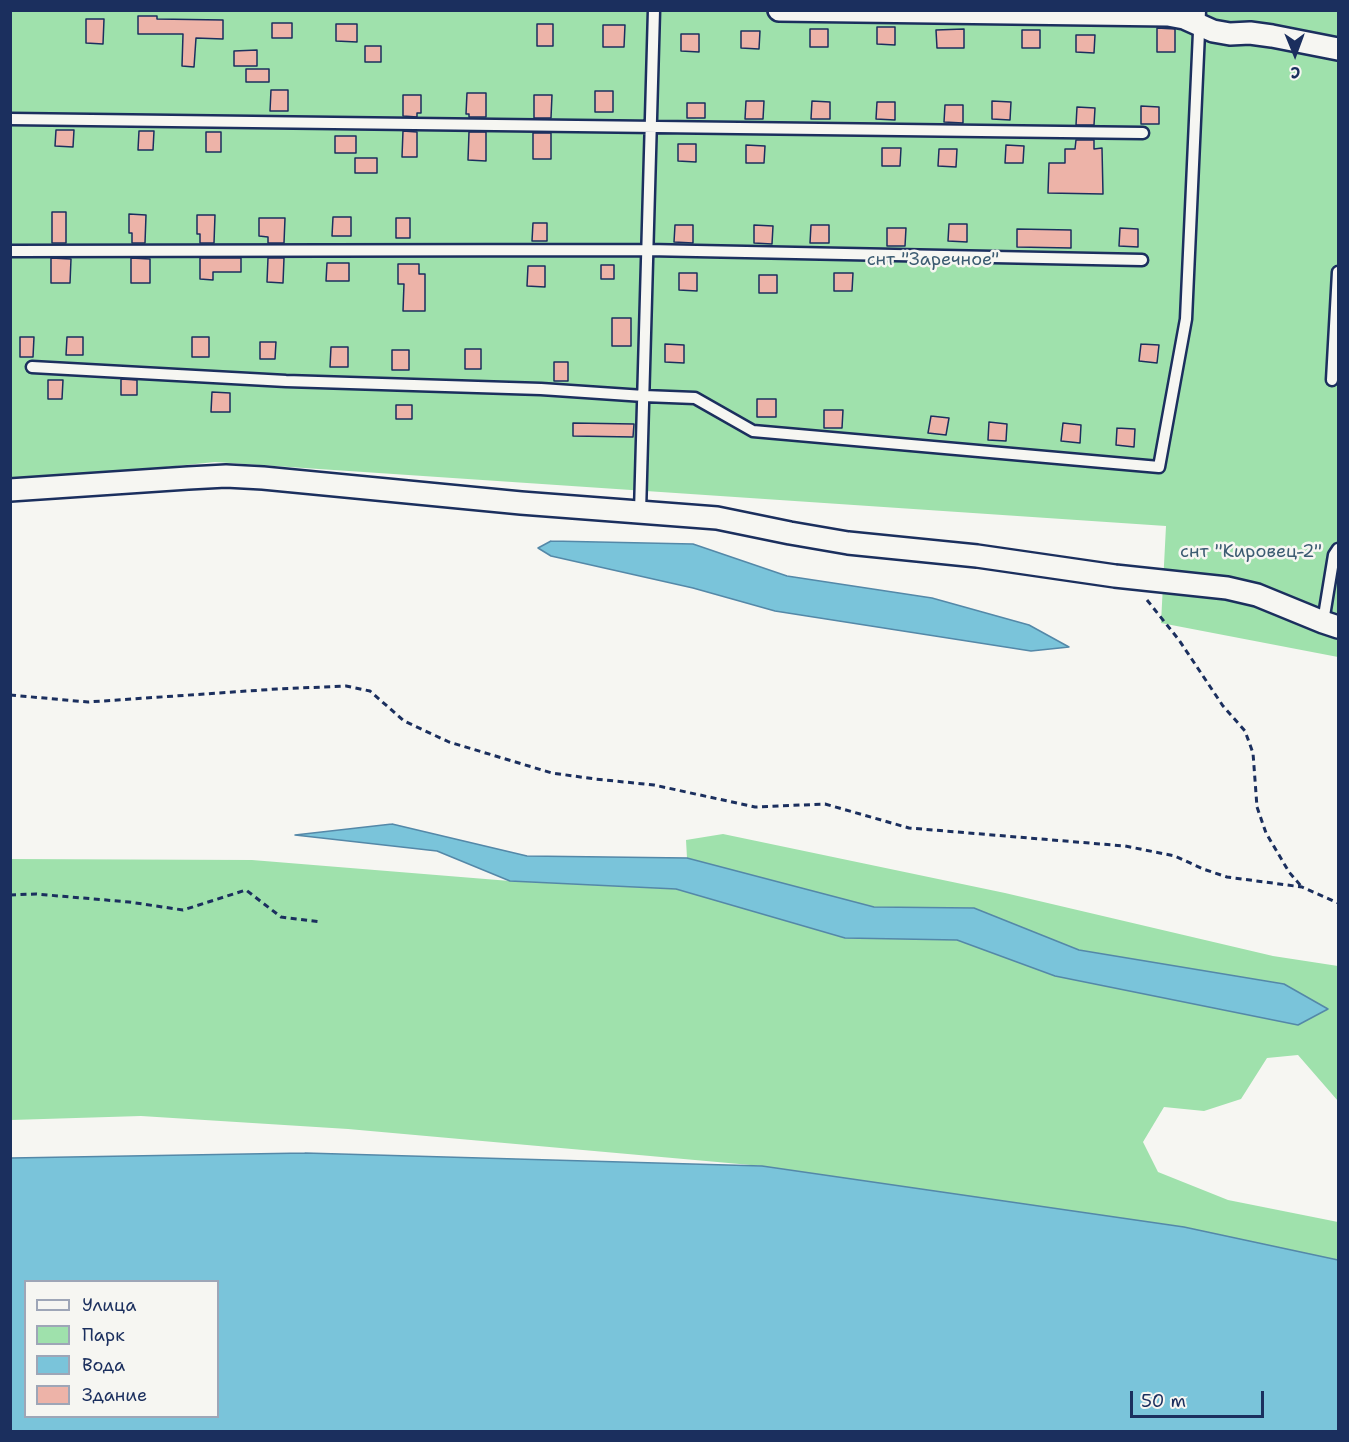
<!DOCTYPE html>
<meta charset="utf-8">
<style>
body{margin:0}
#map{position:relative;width:1349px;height:1442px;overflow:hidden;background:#f6f6f2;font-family:"Shantell Sans",sans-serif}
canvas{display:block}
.frame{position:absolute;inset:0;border:12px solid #1b2f5e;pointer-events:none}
.legend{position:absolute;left:24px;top:1280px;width:195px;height:138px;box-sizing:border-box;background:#f6f6f2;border:2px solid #9ea6b7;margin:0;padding:8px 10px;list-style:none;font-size:18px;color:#1b2f5e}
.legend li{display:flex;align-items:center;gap:12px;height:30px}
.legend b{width:30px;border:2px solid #9ea6b7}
.north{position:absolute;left:1265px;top:24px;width:60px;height:60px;-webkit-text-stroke:4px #f6f6f2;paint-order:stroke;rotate:179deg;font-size:16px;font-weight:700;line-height:24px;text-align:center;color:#1b2f5e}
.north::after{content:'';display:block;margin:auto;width:21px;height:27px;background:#1b2f5e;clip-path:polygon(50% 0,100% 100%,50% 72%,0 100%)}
.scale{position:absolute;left:1130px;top:1391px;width:134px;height:27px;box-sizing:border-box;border:3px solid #1b2f5e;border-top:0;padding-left:8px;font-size:18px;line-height:21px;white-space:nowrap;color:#1b2f5e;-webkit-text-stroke:4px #f6f6f2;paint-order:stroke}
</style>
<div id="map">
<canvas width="1349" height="1442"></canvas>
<div class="frame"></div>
<ul class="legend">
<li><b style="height:8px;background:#f6f6f2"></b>Улица</li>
<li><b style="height:16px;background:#9fe1ac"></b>Парк</li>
<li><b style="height:16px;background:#7ac4da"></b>Вода</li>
<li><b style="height:16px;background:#edb3a8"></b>Здание</li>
</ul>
<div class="north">С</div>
<div class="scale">50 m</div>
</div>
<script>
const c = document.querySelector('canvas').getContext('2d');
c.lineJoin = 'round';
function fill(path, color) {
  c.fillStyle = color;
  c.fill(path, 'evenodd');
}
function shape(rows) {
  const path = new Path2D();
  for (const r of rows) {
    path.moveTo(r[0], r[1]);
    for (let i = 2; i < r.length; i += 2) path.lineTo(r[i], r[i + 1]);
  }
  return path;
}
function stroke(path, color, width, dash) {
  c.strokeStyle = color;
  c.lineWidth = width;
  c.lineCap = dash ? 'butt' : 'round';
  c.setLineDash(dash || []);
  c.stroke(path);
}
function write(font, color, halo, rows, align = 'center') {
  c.font = font + ' "Shantell Sans",sans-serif';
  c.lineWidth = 5;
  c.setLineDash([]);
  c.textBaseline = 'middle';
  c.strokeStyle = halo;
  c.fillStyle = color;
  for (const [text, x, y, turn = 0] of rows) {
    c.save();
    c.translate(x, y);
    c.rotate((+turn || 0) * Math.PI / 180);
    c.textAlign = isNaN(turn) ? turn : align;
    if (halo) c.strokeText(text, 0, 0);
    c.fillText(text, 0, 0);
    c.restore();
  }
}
fill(shape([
 [10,11,1338,11,1338,657,1161,623,1166,526,215,462,11,483],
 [723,834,1005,893,1273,956,1338,966,1338,1101,1298,1055,1267,1058,1241,1099,1204,1111,1164,1107,1143,1142,1158,1172,1228,1200,1338,1222,1338,1260,1184,1227,762,1166,348,1129,141,1116,11,1120,10,859,252,860,510,881,676,889,845,938,957,940,1055,976,1327,1009,1284,984,1079,950,974,908,874,907,687,858,686,840]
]), '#9fe1ac');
const water = shape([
 [551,541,693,544,787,576,932,598,1029,625,1069,647,1031,651,775,611,693,588,551,556,538,548,551,541],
 [392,824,527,856,687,858,874,907,974,908,1079,950,1284,984,1328,1009,1298,1025,1055,976,957,940,845,938,676,889,510,881,437,851,295,835,392,824],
 [305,1153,762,1166,1184,1227,1338,1260,1338,1431,11,1431,11,1158,305,1153],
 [26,1282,218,1282,218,1416,26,1416,26,1282]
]);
fill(water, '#7ac4da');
stroke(water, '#5488a8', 1.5);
const building = shape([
 [138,16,157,16,157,19,223,20,223,39,196,38,194,67,182,66,183,34,138,34,138,16],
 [86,19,104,19,103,44,86,43,86,19],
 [272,23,292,23,292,38,272,38,272,23],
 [336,24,357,24,357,42,336,41,336,24],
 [537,24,553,24,553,46,537,46,537,24],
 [603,25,625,25,624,47,603,47,603,25],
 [877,27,895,27,895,45,877,44,877,27],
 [1157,28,1175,29,1175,52,1157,52,1157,28],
 [810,29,828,29,828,47,810,47,810,29],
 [964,29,964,48,937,48,936,30,964,29],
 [1022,30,1040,30,1040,48,1022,48,1022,30],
 [741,31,760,31,759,49,741,48,741,31],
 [681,34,699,34,699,52,681,51,681,34],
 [1076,35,1095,35,1094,53,1076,52,1076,35],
 [365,46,381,46,381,62,365,62,365,46],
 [257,50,257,66,234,66,234,51,257,50],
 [246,69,269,69,269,82,246,82,246,69],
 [271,90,288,90,288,111,270,111,271,90],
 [595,91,613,91,613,112,595,112,595,91],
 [467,93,486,93,486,117,469,117,469,114,466,114,467,93],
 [403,95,421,95,421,113,417,113,417,117,403,116,403,95],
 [534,95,552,95,551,118,534,118,534,95],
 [746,101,764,101,763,119,745,119,746,101],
 [812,101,830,102,830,119,811,119,812,101],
 [992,101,1011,102,1010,120,992,119,992,101],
 [877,102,895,102,895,120,876,119,877,102],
 [687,103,705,103,705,118,687,118,687,103],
 [945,105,963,105,963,123,944,122,945,105],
 [1141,106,1159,107,1159,124,1141,124,1141,106],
 [1077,107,1095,108,1094,125,1076,125,1077,107],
 [56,130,74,130,73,147,55,146,56,130],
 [139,131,154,131,153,150,138,150,139,131],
 [403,131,417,132,417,157,402,157,403,131],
 [206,132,221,132,221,152,206,152,206,132],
 [469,132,486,132,486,161,468,160,469,132],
 [533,133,551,133,551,159,533,159,533,133],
 [335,136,356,136,356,153,335,153,335,136],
 [1076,140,1094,140,1094,149,1102,148,1103,194,1048,193,1049,163,1065,163,1065,149,1075,149,1076,140],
 [678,144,696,144,696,162,678,161,678,144],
 [746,145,765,146,764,163,746,163,746,145],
 [1006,145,1024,146,1023,163,1005,163,1006,145],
 [882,148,901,148,900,166,882,166,882,148],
 [939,149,957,149,956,167,938,166,939,149],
 [355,158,377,158,377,173,355,173,355,158],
 [52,212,66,212,66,243,52,243,52,212],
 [129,214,146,215,145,243,132,243,132,233,129,233,129,214],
 [197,215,215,215,214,243,200,243,200,234,197,234,197,215],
 [333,217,351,217,351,236,332,236,333,217],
 [259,218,285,218,284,243,268,243,268,237,259,236,259,218],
 [396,218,410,218,410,238,396,238,396,218],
 [533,223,547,223,547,241,532,241,533,223],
 [949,224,967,224,967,242,948,241,949,224],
 [675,225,693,225,693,243,674,242,675,225],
 [754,225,773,226,772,244,754,243,754,225],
 [811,225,829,225,829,243,810,243,811,225],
 [887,228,906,228,905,246,887,246,887,228],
 [1120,228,1138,229,1138,247,1119,246,1120,228],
 [1017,229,1071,230,1071,248,1017,247,1017,229],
 [51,258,71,259,70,283,51,283,51,258],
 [131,258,150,259,150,283,131,283,131,258],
 [200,258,241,258,241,272,213,272,213,280,200,279,200,258],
 [268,258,284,258,283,283,267,282,268,258],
 [327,263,349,263,349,281,326,281,327,263],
 [398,264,419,264,419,274,425,274,425,311,403,311,404,284,398,284,398,264],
 [601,265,614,265,614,279,601,279,601,265],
 [528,266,545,266,545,287,527,286,528,266],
 [679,273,697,273,697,291,679,290,679,273],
 [834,273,853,273,852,291,834,291,834,273],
 [759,275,777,275,777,293,759,293,759,275],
 [612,318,631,318,631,346,612,346,612,318],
 [20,337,34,337,33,357,20,357,20,337],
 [67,337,83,337,83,355,66,355,67,337],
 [192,337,209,337,209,357,192,357,192,337],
 [260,342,276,342,275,359,260,359,260,342],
 [665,344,684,345,684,363,665,362,665,344],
 [1141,344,1159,345,1157,363,1139,361,1141,344],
 [331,347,348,347,348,367,330,367,331,347],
 [465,349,481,349,481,369,465,369,465,349],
 [392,350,409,350,409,370,392,370,392,350],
 [554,362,568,362,568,381,554,381,554,362],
 [121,379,137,380,137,395,121,395,121,379],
 [48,380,63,380,62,399,48,399,48,380],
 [212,392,230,393,230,412,211,412,212,392],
 [757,399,776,399,776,417,757,417,757,399],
 [396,405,412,405,412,419,396,419,396,405],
 [824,410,843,410,842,428,824,428,824,410],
 [931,416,949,418,946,435,928,433,931,416],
 [989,422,1007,424,1006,441,988,440,989,422],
 [573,423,634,424,633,437,573,436,573,423],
 [1063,423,1081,425,1080,443,1061,441,1063,423],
 [1117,428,1135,429,1134,447,1116,445,1117,428]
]);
fill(building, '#edb3a8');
stroke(building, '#1b2f5e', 1.5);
const service = shape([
 [10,119,1143,133],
 [11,251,647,250,1142,260],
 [32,367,286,381,541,389,644,396,695,398,753,431,1159,467,1186,319,1200,10],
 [1332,380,1338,272],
 [640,512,654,10],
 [1323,622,1334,555,1338,549]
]);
const minor = shape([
 [779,10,1168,15,1184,18,1213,31,1230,34,1250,33,1272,36,1338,49],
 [10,490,188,478,226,476,263,478,521,503,717,518,790,533,848,543,977,556,1115,576,1227,588,1257,595,1323,622,1338,627]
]);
stroke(service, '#1b2f5e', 15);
stroke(minor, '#1b2f5e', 26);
stroke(shape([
 [1147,600,1179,640,1223,706,1245,731,1253,753,1257,807,1266,833,1289,872,1301,886],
 [10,695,88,702,277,689,346,686,370,691,404,721,449,742,552,773,595,779,654,785,755,807,825,804,909,828,1125,846,1175,856,1203,869,1227,877,1302,887,1338,903],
 [10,895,36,894,129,902,183,910,246,890,281,917,321,922]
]), '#1b2f5e', 3, [6, 4.5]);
stroke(service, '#f6f6f2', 10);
stroke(minor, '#f6f6f2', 21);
write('18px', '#3c5c72', '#f6f6f2', [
 ["снт \"Заречное\"",933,260],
 ["снт \"Кировец-2\"",1251,552]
]);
</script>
